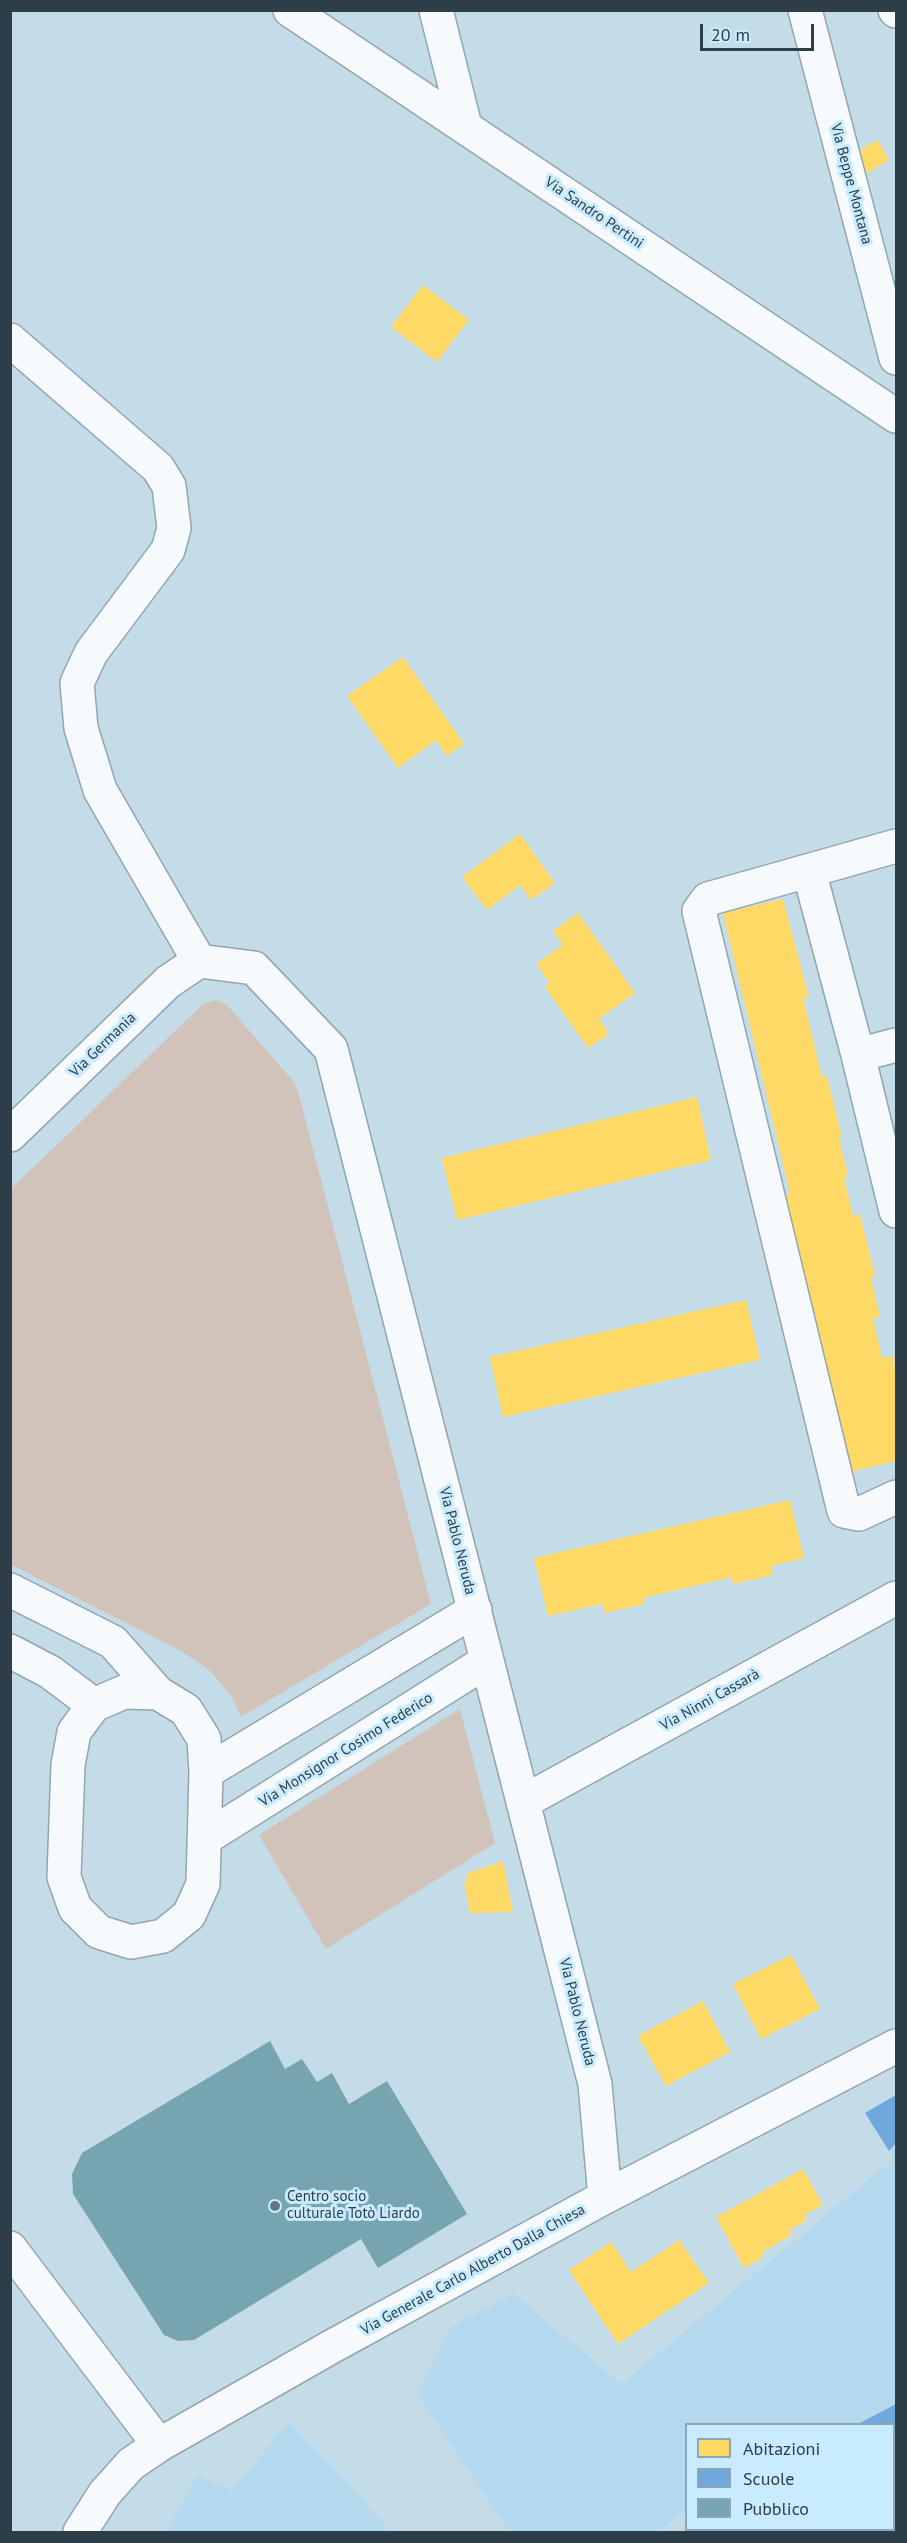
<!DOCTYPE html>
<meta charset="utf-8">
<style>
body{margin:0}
#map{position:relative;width:907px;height:2543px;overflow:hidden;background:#c4dbe8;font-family:"PT Sans",sans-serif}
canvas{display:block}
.frame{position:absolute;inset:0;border:12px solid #2d3e48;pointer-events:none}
.legend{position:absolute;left:685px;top:2423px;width:210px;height:108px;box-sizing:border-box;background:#c9ebfe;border:2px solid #8ba6b5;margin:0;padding:8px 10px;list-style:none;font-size:18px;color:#2d3e48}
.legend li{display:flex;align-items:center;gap:12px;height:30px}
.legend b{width:30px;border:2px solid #8ba6b5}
.scale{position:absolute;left:700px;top:24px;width:114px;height:27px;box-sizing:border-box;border:3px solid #2d3e48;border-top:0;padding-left:8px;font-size:18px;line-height:21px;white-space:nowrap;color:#2d3e48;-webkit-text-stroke:4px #c9ebfe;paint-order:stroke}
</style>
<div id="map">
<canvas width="907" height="2543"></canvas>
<div class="frame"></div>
<ul class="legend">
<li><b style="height:16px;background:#ffd966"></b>Abitazioni</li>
<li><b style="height:16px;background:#6fa8dc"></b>Scuole</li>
<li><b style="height:16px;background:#76a5af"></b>Pubblico</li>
</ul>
<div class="scale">20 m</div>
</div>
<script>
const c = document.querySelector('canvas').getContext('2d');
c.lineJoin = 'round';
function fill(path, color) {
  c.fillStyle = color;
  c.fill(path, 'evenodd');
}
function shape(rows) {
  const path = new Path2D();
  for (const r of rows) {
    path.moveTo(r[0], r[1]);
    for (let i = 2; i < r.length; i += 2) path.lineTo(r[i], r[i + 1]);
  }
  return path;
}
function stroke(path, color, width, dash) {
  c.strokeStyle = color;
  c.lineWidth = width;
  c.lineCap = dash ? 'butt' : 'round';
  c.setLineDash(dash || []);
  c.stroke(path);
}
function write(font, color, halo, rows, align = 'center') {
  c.font = font + ' "PT Sans",sans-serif';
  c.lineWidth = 6;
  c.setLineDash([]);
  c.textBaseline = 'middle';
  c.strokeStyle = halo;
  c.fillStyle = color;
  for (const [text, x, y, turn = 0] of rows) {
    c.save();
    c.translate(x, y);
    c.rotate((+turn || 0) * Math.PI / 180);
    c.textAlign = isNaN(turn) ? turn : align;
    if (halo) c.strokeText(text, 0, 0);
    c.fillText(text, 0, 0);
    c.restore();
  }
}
fill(shape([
 [896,2143,896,2532,761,2532,759,2530,894,2530,894,2424,686,2424,686,2510,658,2532,510,2532,418,2394,452,2326,514,2294,621,2384,894,2159,889,2151],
 [289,2422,392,2532,166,2532,197,2476,232,2490]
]), '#b4d9ef');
fill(shape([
 [216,1000,226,1004,294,1082,299,1095,431,1604,241,1717,231,1695,209,1670,183,1652,10,1564,11,1189,203,1004],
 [460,1709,495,1843,326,1949,259,1835]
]), '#d1c3ba');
fill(shape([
 [878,140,889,160,865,174,853,154],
 [423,285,469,320,437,362,391,327],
 [403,657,464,744,447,756,436,740,398,768,347,696],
 [520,834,555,883,531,900,520,885,487,910,462,877],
 [783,899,809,997,803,998,822,1077,827,1076,842,1138,839,1138,848,1176,844,1177,853,1216,860,1214,875,1276,871,1277,880,1317,873,1318,882,1358,893,1356,896,1370,896,1461,851,1472,784,1195,790,1193,723,913],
 [578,913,635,993,599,1019,609,1034,588,1048,545,987,550,983,536,964,563,945,553,931],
 [697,1097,711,1160,457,1220,442,1158],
 [746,1300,760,1360,503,1417,490,1357],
 [790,1500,804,1558,771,1566,773,1575,733,1584,732,1577,643,1598,644,1604,605,1613,603,1604,548,1616,534,1558],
 [503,1861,513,1912,470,1913,464,1882,468,1881,466,1874],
 [791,1955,820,2009,761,2039,733,1984],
 [703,2001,730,2052,666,2086,638,2036],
 [803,2169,823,2205,804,2215,807,2220,789,2230,792,2235,762,2252,764,2256,744,2268,716,2217],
 [679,2240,709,2283,618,2344,569,2270,611,2242,631,2272]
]), '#ffd966');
fill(shape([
 [896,2095,896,2143,889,2151,865,2113],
 [896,2404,896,2468,894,2469,894,2424,858,2424]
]), '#6fa8dc');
fill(shape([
 [270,2041,285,2069,302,2059,317,2082,332,2073,349,2104,387,2081,467,2214,378,2268,361,2239,194,2340,178,2341,164,2335,73,2194,72,2174,82,2153]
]), '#76a5af');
const minor = shape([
 [290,10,896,416],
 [436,10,465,126],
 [805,10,896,358],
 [895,10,896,11],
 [10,340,158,468,169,486,174,528,168,550,91,653,77,683,81,728,100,790,199,961],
 [896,846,708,899,699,911,844,1511,859,1514,896,1497],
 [809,871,858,1055,896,1211],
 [199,961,254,968,331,1049,595,2084,605,2197],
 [858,1055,896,1045],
 [10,1135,168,982,199,961],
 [10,1590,113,1642,158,1693,186,1710,204,1739,206,1772,203,1884,189,1915,163,1936,131,1942,99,1932,75,1908,64,1877,68,1765,74,1732,94,1705,124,1692,158,1693],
 [10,1651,50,1672,94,1705],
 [206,1772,475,1610],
 [523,1802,896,1598],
 [204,1839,487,1661],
 [10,2248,159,2445],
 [80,2532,105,2493,131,2464,159,2445,331,2347,605,2197,896,2046]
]);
stroke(minor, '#93a5af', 36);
stroke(minor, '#f6fafc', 33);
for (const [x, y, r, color] of [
 [275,2206,6,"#627580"]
]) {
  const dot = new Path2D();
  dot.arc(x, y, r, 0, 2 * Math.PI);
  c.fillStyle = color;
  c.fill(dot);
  stroke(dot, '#c9ebfe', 2);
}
write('15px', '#2d3e48', '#c9ebfe', [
 ["Via Beppe Montana",851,184,75],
 ["Via Sandro Pertini",594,213,34],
 ["Via Germania",103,1045,-44],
 ["Via Pablo Neruda",457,1541,76],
 ["Via Ninni Cassarà",710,1700,-29],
 ["Via Monsignor Cosimo Federico",346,1750,-32],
 ["Via Pablo Neruda",577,2012,76],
 ["Via Generale Carlo Alberto Dalla Chiesa",473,2270,-29]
]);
write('15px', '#2d3e48', '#c9ebfe', [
 ["Centro socio",287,2197],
 ["culturale Totò Liardo",287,2214]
], 'left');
</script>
